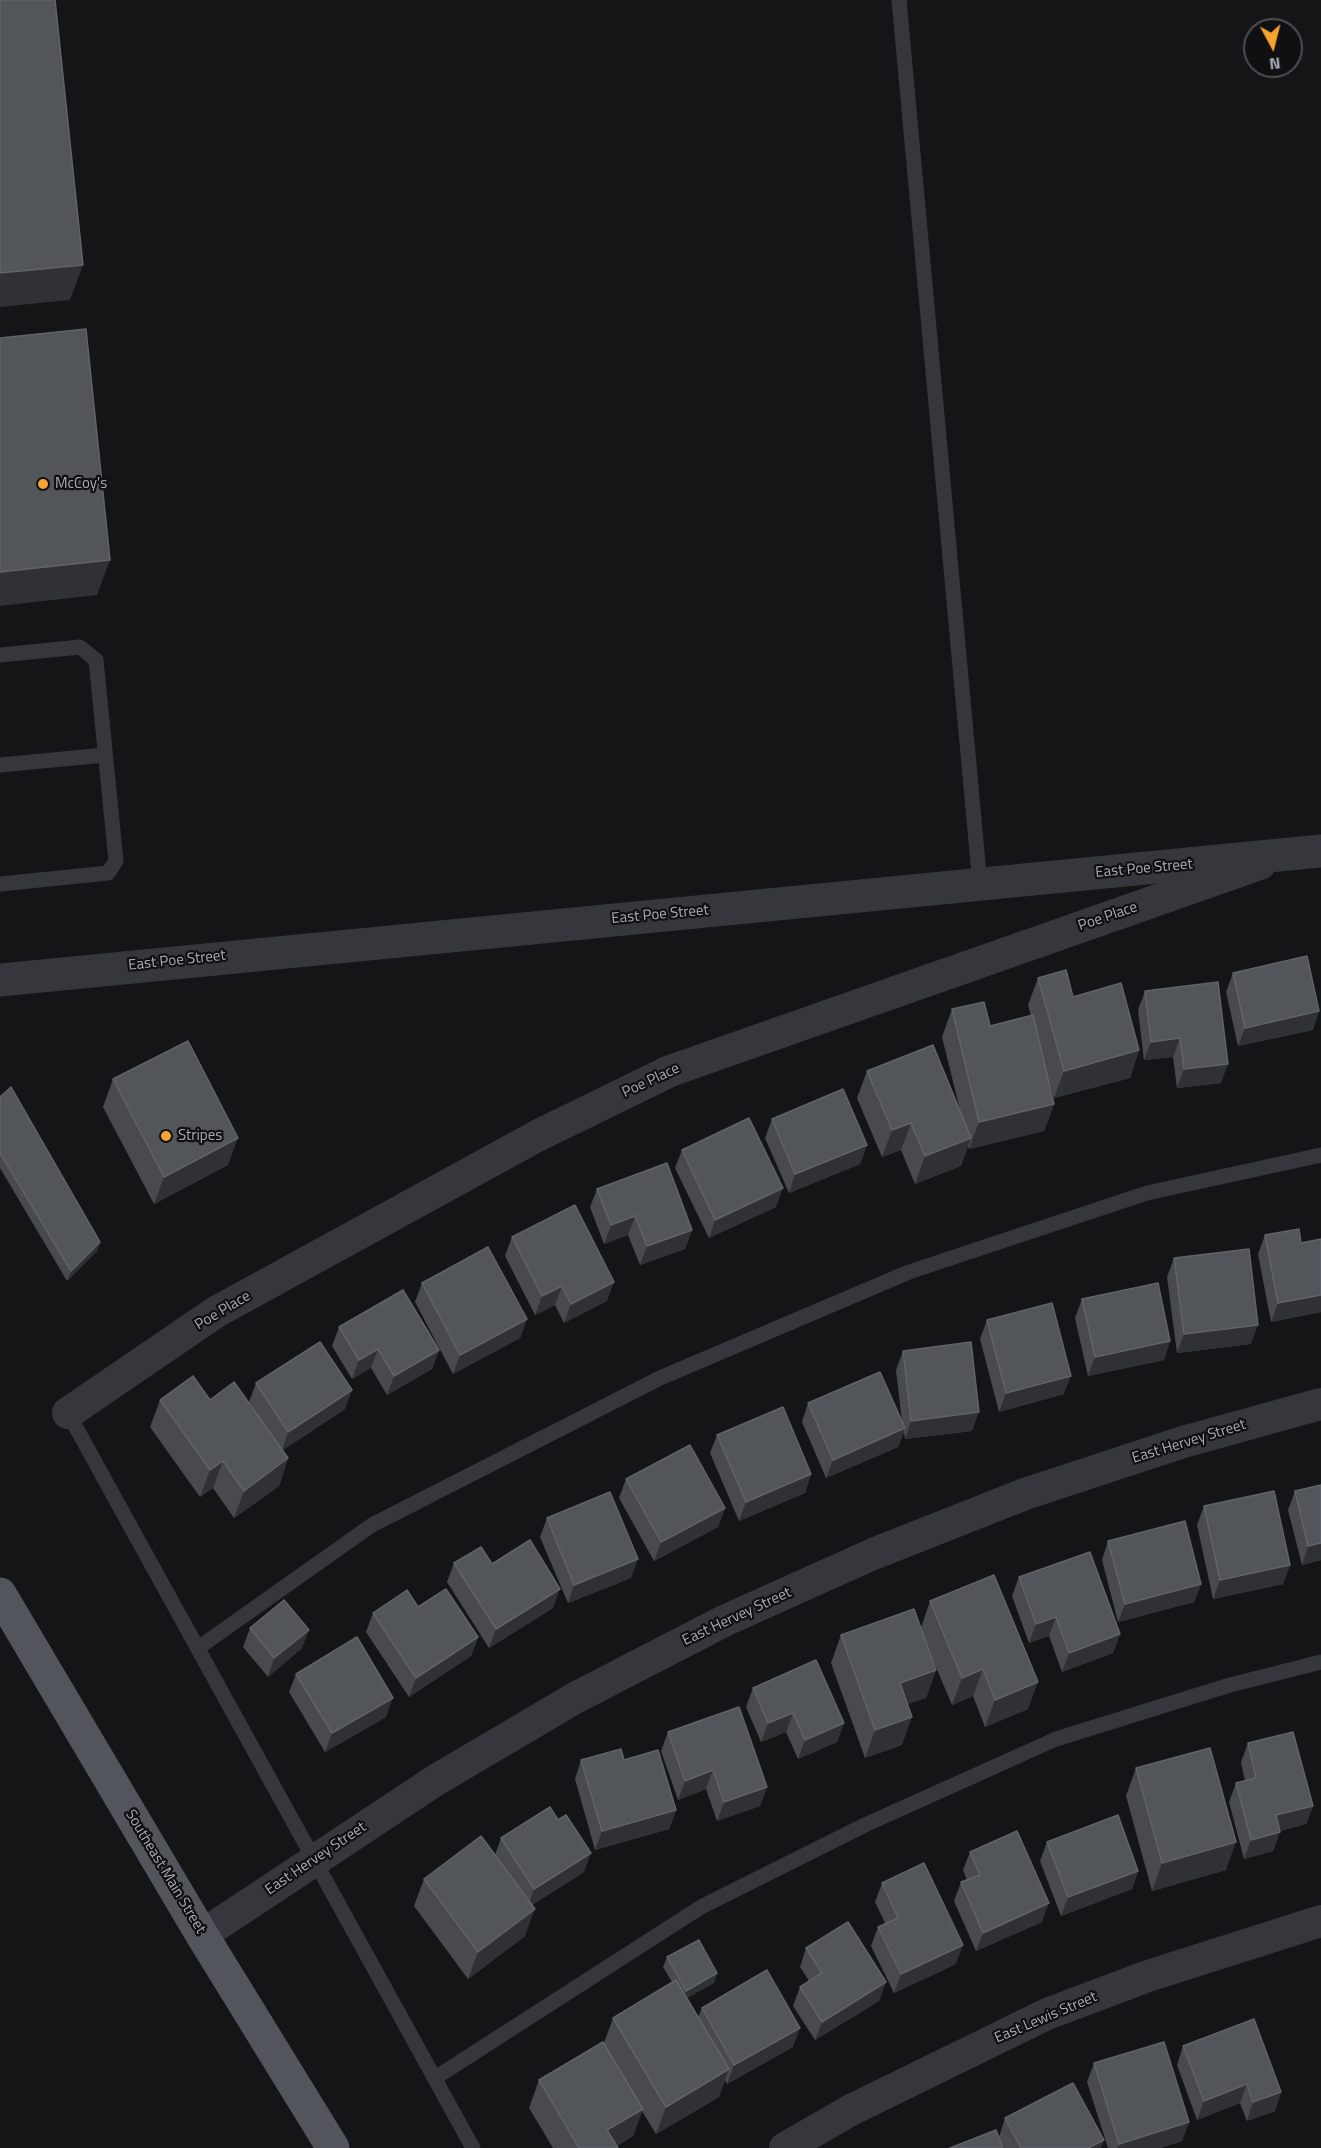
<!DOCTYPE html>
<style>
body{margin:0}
#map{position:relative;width:1321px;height:2148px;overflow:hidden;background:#151517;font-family:"Titillium Web",sans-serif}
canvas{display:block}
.north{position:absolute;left:1243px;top:18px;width:60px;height:60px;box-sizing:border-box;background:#101012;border:2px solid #4c4f54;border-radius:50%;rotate:173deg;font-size:16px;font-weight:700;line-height:24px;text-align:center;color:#a7adb7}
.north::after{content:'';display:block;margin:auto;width:21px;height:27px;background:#f4a330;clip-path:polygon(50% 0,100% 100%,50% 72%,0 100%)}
</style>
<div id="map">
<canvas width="1321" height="2148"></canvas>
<div class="north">N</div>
</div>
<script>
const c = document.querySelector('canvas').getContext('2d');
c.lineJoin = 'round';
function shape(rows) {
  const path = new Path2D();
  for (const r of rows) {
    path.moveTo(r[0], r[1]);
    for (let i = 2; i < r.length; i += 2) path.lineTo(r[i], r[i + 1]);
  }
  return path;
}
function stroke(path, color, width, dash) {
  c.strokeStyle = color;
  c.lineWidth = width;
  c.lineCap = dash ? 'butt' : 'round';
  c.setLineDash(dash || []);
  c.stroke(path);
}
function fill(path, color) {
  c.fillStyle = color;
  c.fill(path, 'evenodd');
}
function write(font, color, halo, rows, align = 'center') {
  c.font = font + ' "Titillium Web",sans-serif';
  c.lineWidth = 4.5;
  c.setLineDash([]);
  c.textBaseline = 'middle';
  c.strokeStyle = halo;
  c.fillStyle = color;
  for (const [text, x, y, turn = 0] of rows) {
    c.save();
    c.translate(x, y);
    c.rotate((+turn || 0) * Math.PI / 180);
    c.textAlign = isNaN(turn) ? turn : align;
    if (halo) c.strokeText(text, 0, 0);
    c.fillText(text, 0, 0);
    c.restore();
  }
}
stroke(shape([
 [899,0,980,885],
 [0,655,80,647,96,660,116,861,108,873,0,884],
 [0,765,105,755],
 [68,1413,473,2148],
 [198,1648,372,1525,660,1378,909,1272,1147,1193,1321,1155],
 [435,2078,701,1907,867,1824,1056,1739,1230,1685,1321,1662]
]), '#36373c', 15);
stroke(shape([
 [68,1413,216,1312,537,1136,670,1071,1260,864],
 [202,1935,436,1780,575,1698,724,1621,873,1554,1025,1494,1183,1442,1321,1404],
 [785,2148,851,2110,1047,2014,1148,1976,1321,1921]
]), '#36373c', 32);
stroke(shape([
 [0,980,1321,851]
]), '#36373c', 33);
stroke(shape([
 [0,1594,202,1935,333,2148]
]), '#52555b', 33);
fill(shape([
 [1233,973,1319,1011,1313,1030,1238,1046,1226,992],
 [1038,978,1073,997,1139,1050,1130,1078,1054,1098,1048,1077,1054,1104,1044,1131,969,1149,968,1146,961,1166,915,1184,901,1150,882,1157,857,1098,867,1071,960,1110,942,1037,952,1009,990,1026,1031,1016,1028,1005],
 [1145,991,1221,1083,1177,1088,1173,1057,1144,1060,1138,1010],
 [113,1079,228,1165,154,1204,103,1107],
 [0,1097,100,1242,97,1251,67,1281,0,1168],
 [772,1119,867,1145,860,1164,789,1193,765,1138],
 [682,1150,776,1207,709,1238,675,1168],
 [597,1189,692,1230,685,1249,640,1265,628,1235,604,1244,590,1207],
 [1265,1235,1301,1243,1321,1239,1321,1312,1271,1322,1258,1254],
 [512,1237,607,1301,564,1323,555,1305,535,1315,505,1256],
 [1174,1258,1251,1344,1177,1353,1167,1277],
 [422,1283,527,1319,520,1338,453,1374,415,1302],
 [1082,1299,1170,1341,1164,1360,1088,1376,1075,1318],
 [987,1320,1064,1394,999,1412,980,1339],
 [339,1327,439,1350,432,1369,387,1395,371,1368,352,1379,332,1346],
 [903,1351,972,1431,905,1439,904,1432,898,1447,826,1478,802,1422,808,1403,902,1422,896,1370],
 [256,1383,345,1409,282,1450,288,1458,279,1486,234,1518,213,1488,200,1497,150,1427,160,1400,210,1400,265,1425,249,1402],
 [717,1435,811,1474,805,1493,739,1521,710,1453],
 [626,1479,725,1508,718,1527,654,1561,619,1498],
 [1321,1485,1321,1560,1302,1565,1288,1510,1295,1491],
 [1204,1506,1290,1565,1283,1584,1213,1599,1197,1525],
 [547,1518,631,1578,568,1603,540,1537],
 [1108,1541,1201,1584,1194,1602,1118,1622,1102,1560],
 [454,1563,492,1564,553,1608,489,1648,447,1582],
 [1019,1577,1120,1634,1113,1653,1062,1672,1049,1636,1029,1643,1012,1596],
 [930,1601,1028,1709,985,1727,973,1696,952,1705,925,1641,936,1670,926,1698,907,1704,902,1745,865,1758,831,1663,841,1635,921,1628],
 [418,1607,478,1637,471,1656,409,1697,366,1632,373,1613],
 [250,1628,302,1648,268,1677,243,1647],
 [296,1674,386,1717,325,1752,289,1692],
 [753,1688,844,1723,837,1742,798,1759,786,1732,761,1742,746,1707],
 [668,1732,767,1787,760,1806,717,1821,706,1789,678,1800,661,1751],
 [1248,1743,1313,1806,1306,1824,1280,1831,1273,1851,1244,1859,1229,1802,1236,1783,1245,1781,1241,1762],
 [581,1760,624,1760,676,1810,669,1829,595,1850,575,1779],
 [1136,1768,1226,1870,1152,1891,1126,1796],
 [501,1838,584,1872,532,1905,525,1936,468,1979,414,1906,424,1879,495,1855],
 [1047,1842,1138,1871,1132,1889,1061,1916,1040,1861],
 [970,1852,1042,1922,976,1951,954,1901,961,1882,967,1880,963,1870],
 [882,1883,956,1964,894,1993,871,1946,878,1927,885,1923,875,1902],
 [806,1948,886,1982,879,2001,815,2040,793,2006,800,1987,809,1981,800,1967],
 [667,1957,717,1973,714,1983,686,1998,698,2017,702,2008,793,2047,727,2084,725,2080,719,2097,656,2134,642,2111,633,2136,617,2146,618,2148,553,2148,529,2108,539,2080,604,2043,613,2018,672,1982,663,1967],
 [1183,2046,1281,2092,1275,2111,1247,2121,1240,2103,1197,2120,1177,2065],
 [1094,2063,1189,2122,1182,2141,1160,2148,1108,2148,1087,2082],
 [1005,2118,1101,2148,1004,2148,999,2137]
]), '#484a4f');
fill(shape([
 [83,265,70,300,0,307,0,273],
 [110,560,97,595,0,606,0,572],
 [1319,1011,1313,1030,1238,1046,1245,1028],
 [1180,1038,1173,1057,1144,1060,1151,1042],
 [1139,1050,1130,1078,1054,1098,1064,1071],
 [1228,1064,1221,1083,1177,1088,1184,1069],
 [1054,1104,1044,1131,969,1149,979,1122],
 [911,1123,901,1150,882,1157,892,1130],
 [238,1138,228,1165,154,1204,164,1177],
 [971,1138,961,1166,915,1184,925,1156],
 [867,1145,860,1164,789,1193,795,1174],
 [783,1188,776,1207,709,1238,715,1220],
 [635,1216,628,1235,604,1244,611,1225],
 [692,1230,685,1249,640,1265,647,1246],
 [100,1242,97,1251,67,1281,71,1271],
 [614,1282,607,1301,564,1323,571,1304],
 [562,1286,555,1305,535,1315,542,1296],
 [1321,1295,1321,1312,1271,1322,1278,1303],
 [527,1319,520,1338,453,1374,460,1355],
 [1258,1325,1251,1344,1177,1353,1184,1334],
 [1170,1341,1164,1360,1088,1376,1095,1357],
 [378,1349,371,1368,352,1379,359,1360],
 [439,1350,432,1369,387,1395,394,1376],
 [1071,1376,1064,1394,999,1412,1006,1393],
 [352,1390,345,1409,282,1451,288,1432],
 [979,1412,972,1431,905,1439,911,1421],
 [905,1428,898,1447,826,1478,833,1460],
 [288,1458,279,1486,234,1518,244,1491],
 [223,1461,213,1488,200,1497,210,1470],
 [811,1474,805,1493,739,1521,746,1502],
 [725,1508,718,1527,654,1561,661,1542],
 [1321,1543,1321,1560,1302,1565,1308,1546],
 [638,1559,631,1578,568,1603,574,1585],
 [1290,1565,1283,1584,1213,1599,1220,1580],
 [1201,1584,1194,1602,1118,1622,1125,1604],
 [560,1589,553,1608,489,1648,496,1629],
 [1056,1617,1049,1636,1029,1643,1036,1624],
 [309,1630,302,1648,268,1677,274,1658],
 [1120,1634,1113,1653,1062,1672,1069,1653],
 [478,1637,471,1656,409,1697,416,1678],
 [983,1669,973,1696,952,1705,962,1678],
 [936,1670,926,1698,890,1710,900,1683],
 [1038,1682,1028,1709,985,1727,995,1700],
 [393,1698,386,1717,325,1752,332,1733],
 [793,1713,786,1732,761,1742,768,1723],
 [912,1717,902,1745,865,1758,875,1730],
 [844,1723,837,1742,798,1759,805,1740],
 [713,1770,706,1789,678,1800,685,1781],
 [767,1787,760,1806,717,1821,724,1802],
 [1313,1806,1306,1824,1269,1834,1276,1815],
 [676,1810,669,1829,595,1850,602,1831],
 [1280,1832,1273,1851,1244,1859,1251,1840],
 [1236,1842,1226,1870,1152,1891,1162,1863],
 [591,1853,584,1872,527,1908,534,1889],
 [1138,1871,1132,1889,1061,1916,1068,1897],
 [1049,1903,1042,1922,976,1951,983,1933],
 [535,1909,525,1936,468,1979,478,1952],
 [963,1945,956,1964,894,1993,901,1974],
 [717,1973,714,1983,682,2001,686,1991],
 [886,1982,879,2001,815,2040,822,2022],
 [800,2028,793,2047,727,2084,734,2065],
 [729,2069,719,2097,656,2134,666,2107],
 [1247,2084,1240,2103,1197,2120,1204,2101],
 [1281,2092,1275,2111,1247,2121,1253,2102],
 [643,2109,633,2136,613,2148,607,2130],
 [1189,2122,1182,2141,1160,2148,1118,2148,1119,2144],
 [1104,2140,1101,2148,1088,2148]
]), '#2f3134');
const building = shape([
 [0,0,55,0,83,265,0,273,0,0],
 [86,329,110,560,0,572,0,338,86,329],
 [1307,956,1319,1011,1245,1028,1233,973,1307,956],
 [1066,970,1073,997,1121,983,1139,1050,1064,1071,1038,978,1066,970],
 [1218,982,1228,1064,1184,1069,1180,1038,1151,1042,1145,991,1218,982],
 [984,1002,990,1026,1033,1015,1054,1104,979,1122,952,1009,984,1002],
 [188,1041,238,1138,164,1177,113,1079,188,1041],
 [933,1045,971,1138,925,1156,911,1123,892,1130,867,1071,933,1045],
 [11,1087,100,1242,71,1271,0,1153,0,1097,11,1087],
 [843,1089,867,1145,795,1174,772,1119,843,1089],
 [749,1118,783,1188,715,1220,682,1150,749,1118],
 [667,1163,692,1230,647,1246,635,1216,611,1225,597,1189,667,1163],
 [575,1205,614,1282,571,1304,562,1286,542,1296,512,1237,575,1205],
 [1299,1229,1301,1243,1321,1239,1321,1295,1278,1303,1265,1235,1299,1229],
 [488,1247,527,1319,460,1355,422,1283,488,1247],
 [1249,1249,1258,1325,1184,1334,1174,1258,1249,1249],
 [1158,1283,1170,1341,1095,1357,1082,1299,1158,1283],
 [403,1290,439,1350,394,1376,378,1349,359,1360,339,1327,403,1290],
 [1052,1303,1071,1376,1006,1393,987,1320,1052,1303],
 [320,1342,352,1390,288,1432,256,1383,320,1342],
 [971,1342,979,1412,911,1421,903,1351,971,1342],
 [880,1372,905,1428,833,1460,808,1403,880,1372],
 [193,1376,210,1400,234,1382,288,1458,244,1491,223,1461,210,1470,160,1400,193,1376],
 [783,1407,811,1474,746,1502,717,1435,783,1407],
 [690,1445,725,1508,661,1542,626,1479,690,1445],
 [1321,1485,1321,1543,1308,1546,1295,1491,1321,1485],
 [1274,1491,1290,1565,1220,1580,1204,1506,1274,1491],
 [610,1492,638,1559,574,1585,547,1518,610,1492],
 [1185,1521,1201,1584,1125,1604,1108,1541,1185,1521],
 [530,1540,560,1589,496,1629,454,1563,481,1547,492,1564,530,1540],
 [1090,1552,1120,1634,1069,1653,1056,1617,1036,1624,1019,1577,1090,1552],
 [994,1575,1038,1682,995,1700,983,1669,962,1678,930,1601,994,1575],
 [446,1589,478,1637,416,1678,373,1613,407,1590,418,1607,446,1589],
 [284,1600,309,1630,274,1658,250,1628,284,1600],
 [914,1609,936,1670,900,1683,912,1717,875,1730,841,1635,914,1609],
 [357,1637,393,1698,332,1733,296,1674,357,1637],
 [816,1660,844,1723,805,1740,793,1713,768,1723,753,1688,816,1660],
 [739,1707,767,1787,724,1802,713,1770,685,1781,668,1732,739,1707],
 [1293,1732,1313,1806,1276,1815,1280,1832,1251,1840,1236,1783,1256,1778,1248,1743,1293,1732],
 [1210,1748,1236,1842,1162,1863,1136,1768,1210,1748],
 [621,1749,624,1760,658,1750,676,1810,602,1831,581,1760,621,1749],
 [550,1807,558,1820,566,1815,591,1853,534,1889,501,1838,550,1807],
 [1118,1815,1138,1871,1068,1897,1047,1842,1118,1815],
 [1017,1831,1049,1903,983,1933,961,1882,980,1875,970,1852,1017,1831],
 [481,1836,535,1909,478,1952,424,1879,481,1836],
 [924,1863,963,1945,901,1974,878,1927,898,1918,882,1883,924,1863],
 [848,1922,886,1982,822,2022,800,1987,822,1973,806,1948,848,1922],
 [699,1940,717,1973,686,1991,667,1957,699,1940],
 [767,1970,800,2028,734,2065,702,2008,767,1970],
 [676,1980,729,2069,666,2107,613,2018,676,1980],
 [1254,2019,1281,2092,1253,2102,1247,2084,1204,2101,1183,2046,1254,2019],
 [603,2042,643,2109,607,2130,618,2148,579,2148,539,2080,603,2042],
 [1164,2042,1189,2122,1119,2144,1094,2063,1164,2042],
 [1073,2083,1104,2140,1088,2148,1021,2148,1005,2118,1073,2083],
 [996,2130,1003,2148,950,2148,996,2130]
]);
fill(building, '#52555a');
stroke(building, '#606369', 1.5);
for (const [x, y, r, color] of [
 [43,484,6,"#f4a330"],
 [166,1136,6,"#f4a330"]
]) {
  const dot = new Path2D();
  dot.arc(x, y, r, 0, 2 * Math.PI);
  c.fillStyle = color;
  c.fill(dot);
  stroke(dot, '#101012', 2);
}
write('15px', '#a7adb7', '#101012', [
 ["McCoy's",55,484],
 ["Stripes",178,1136]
], 'left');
write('15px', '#a7adb7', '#101012', [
 ["East Poe Street",1144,869,-5],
 ["East Poe Street",660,915,-5],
 ["Poe Place",1108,917,-19],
 ["East Poe Street",177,961,-6],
 ["Poe Place",651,1081,-25],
 ["Poe Place",223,1311,-31],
 ["East Hervey Street",1189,1442,-17],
 ["East Hervey Street",737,1617,-25],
 ["East Hervey Street",316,1859,-34],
 ["Southeast Main Street",165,1872,59],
 ["East Lewis Street",1046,2018,-23]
]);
</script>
